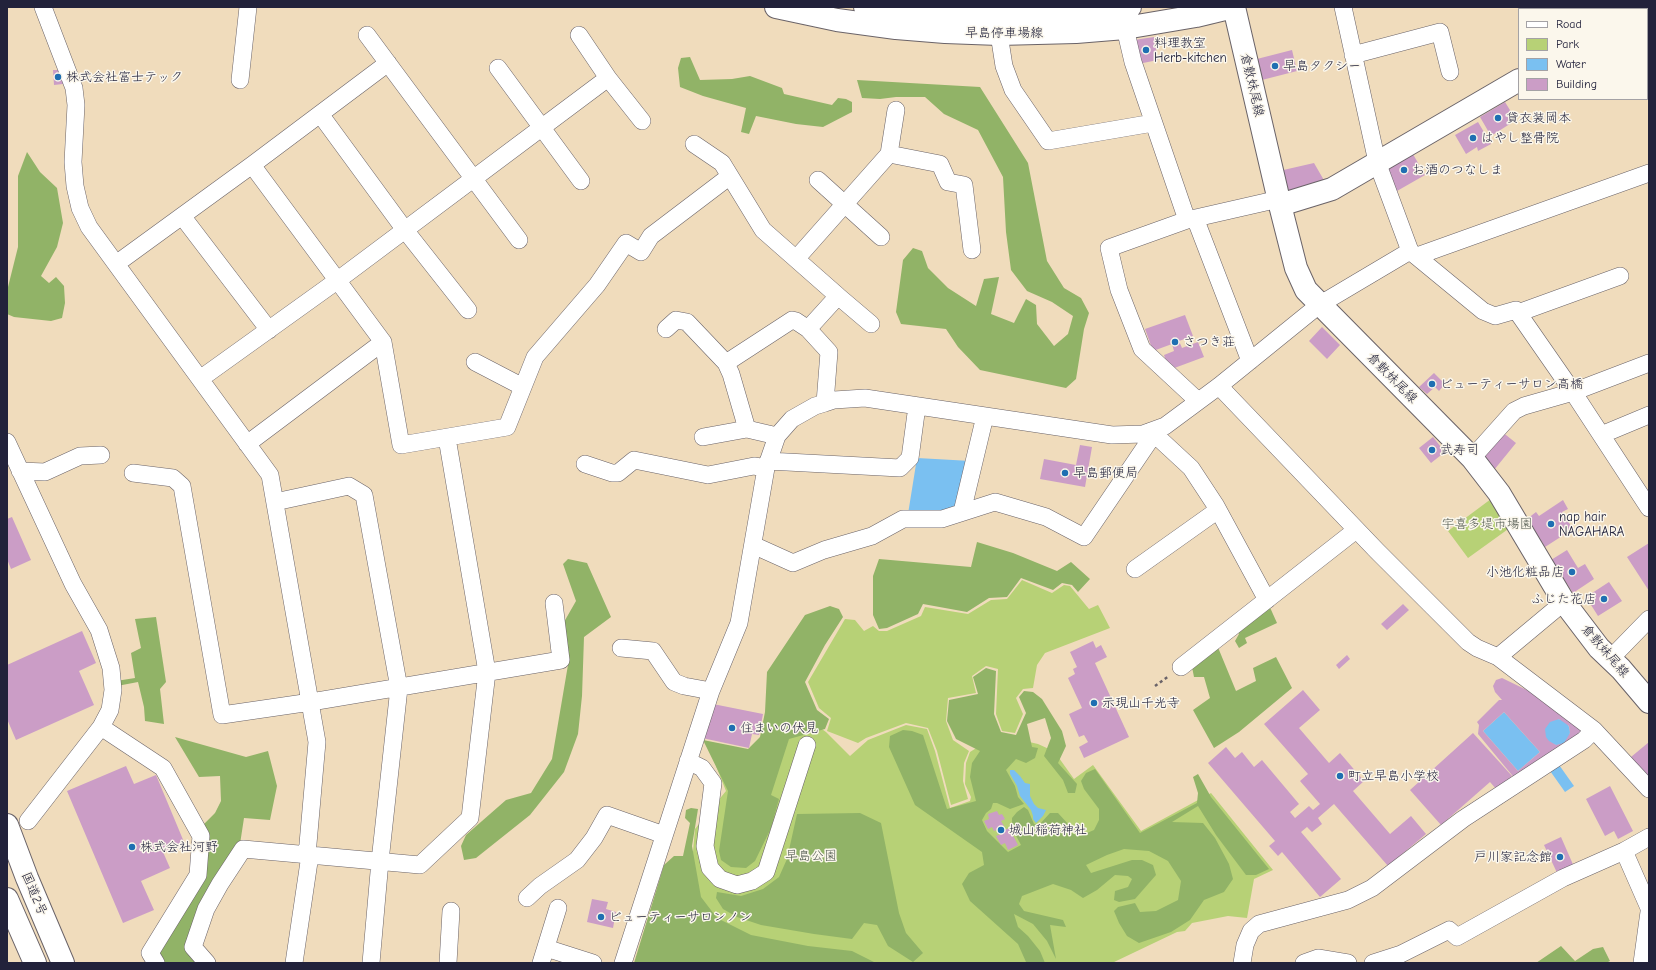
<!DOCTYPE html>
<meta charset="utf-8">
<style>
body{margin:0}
#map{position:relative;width:1656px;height:970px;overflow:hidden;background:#f0dcbc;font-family:"Comic Neue",sans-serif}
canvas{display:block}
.frame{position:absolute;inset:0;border:8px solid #22223b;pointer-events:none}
.legend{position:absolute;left:1518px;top:8px;width:130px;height:92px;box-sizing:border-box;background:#fbf7ec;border:1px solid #a4a2a5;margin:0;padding:5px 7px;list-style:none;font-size:12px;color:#22223b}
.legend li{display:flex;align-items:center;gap:8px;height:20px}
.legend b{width:20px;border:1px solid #a4a2a5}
</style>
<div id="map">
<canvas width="1656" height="970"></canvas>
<div class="frame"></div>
<ul class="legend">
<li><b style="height:5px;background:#fff"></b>Road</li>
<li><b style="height:11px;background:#b7d176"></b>Park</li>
<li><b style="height:11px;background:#7ac0f1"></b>Water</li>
<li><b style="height:11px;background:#cb9dc6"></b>Building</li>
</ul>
</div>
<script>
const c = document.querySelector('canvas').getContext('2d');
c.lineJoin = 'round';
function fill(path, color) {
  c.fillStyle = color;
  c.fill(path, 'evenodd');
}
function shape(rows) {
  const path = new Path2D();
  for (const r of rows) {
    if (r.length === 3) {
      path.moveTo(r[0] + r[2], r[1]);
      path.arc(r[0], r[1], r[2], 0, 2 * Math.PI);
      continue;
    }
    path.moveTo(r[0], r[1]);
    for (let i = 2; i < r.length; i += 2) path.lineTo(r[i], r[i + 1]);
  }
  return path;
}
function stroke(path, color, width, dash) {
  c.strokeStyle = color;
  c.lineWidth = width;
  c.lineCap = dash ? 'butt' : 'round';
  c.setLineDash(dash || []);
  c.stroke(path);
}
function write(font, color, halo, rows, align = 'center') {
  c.font = font + ' "Comic Neue","Klee One",sans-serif';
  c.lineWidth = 3;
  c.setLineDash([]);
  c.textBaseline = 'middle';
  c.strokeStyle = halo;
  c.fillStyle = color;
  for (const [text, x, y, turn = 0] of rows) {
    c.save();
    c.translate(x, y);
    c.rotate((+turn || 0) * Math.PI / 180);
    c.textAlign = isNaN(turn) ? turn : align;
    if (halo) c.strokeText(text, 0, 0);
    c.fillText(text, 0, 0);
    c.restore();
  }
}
fill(shape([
 [1491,499,1511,527,1468,558,1448,531],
 [1022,580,1052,593,1064,585,1070,586,1089,609,1098,605,1110,628,1045,653,1037,665,1033,688,1023,689,1016,698,1023,714,1015,733,1002,731,996,714,998,669,986,666,972,676,976,693,948,698,946,721,953,740,969,751,964,763,963,781,968,799,951,805,937,751,928,728,906,723,866,738,858,743,827,731,831,718,819,708,808,682,845,619,855,620,864,631,873,626,879,631,887,631,921,616,925,607,968,614,991,600,1007,599],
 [805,717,826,732,850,756,868,740,906,725,927,729,935,751,950,808,970,801,971,797,965,784,966,763,970,752,989,740,1016,739,1038,744,1049,749,1059,758,1074,779,1093,765,1141,831,1211,793,1273,870,1254,879,1247,918,1228,916,1192,923,1185,931,1177,932,1112,963,694,963,692,863,695,829,726,791,716,766,749,751]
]), '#b7d176');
fill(shape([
 [690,57,700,80,732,79,750,76,782,88,784,94,832,105,838,98,846,99,852,102,852,112,823,127,796,124,756,116,749,134,741,132,746,108,703,96,680,87,678,68,681,58],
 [857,80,980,87,1028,163,1047,261,1064,288,1081,298,1089,313,1084,329,1076,379,1066,388,980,370,958,347,946,329,901,324,896,312,903,260,913,248,922,251,928,268,948,288,976,306,984,279,999,277,991,314,1014,323,1026,299,1036,305,1037,324,1054,346,1068,334,1073,316,1052,302,1027,291,1011,270,1006,232,1003,177,978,130,944,114,925,97,896,97,880,99,862,98],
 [27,152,40,172,57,188,63,223,57,247,41,276,49,283,56,277,64,286,65,303,62,318,51,321,14,317,7,314,7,291,18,247,18,176],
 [977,542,1013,553,1057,571,1071,562,1090,579,1078,592,1072,585,1062,583,1053,590,1021,578,1007,597,989,598,967,612,923,604,918,614,887,628,879,629,873,615,873,576,879,559,971,567],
 [568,559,587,563,611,617,584,637,582,696,578,734,564,772,530,815,476,858,464,860,461,846,466,835,506,800,531,793,552,759,569,659,564,622,576,601,563,564],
 [1268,603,1277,623,1245,638,1247,643,1239,648,1235,641,1239,634,1237,627],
 [830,606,839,609,843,617,825,645,805,682,817,710,829,719,825,729,789,739,771,795,779,799,771,828,755,861,746,868,731,867,721,860,719,851,728,791,703,740,748,749,760,737,765,712,767,672,805,615],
 [156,617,166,682,160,689,164,724,145,721,144,707,138,682,117,686,116,681,135,678,131,653,141,648,135,619],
 [1217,645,1236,691,1256,681,1253,668,1276,657,1292,688,1239,732,1214,748,1193,710,1210,698,1204,677,1194,677,1191,662],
 [986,668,996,671,994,714,1001,732,1016,735,1026,713,1019,697,1024,691,1033,692,1042,699,1062,731,1066,746,1058,763,1077,784,1075,793,1068,793,1063,780,1044,756,1051,738,1045,718,1027,724,1032,747,1038,748,1035,758,1026,763,1016,759,1006,770,1015,786,1018,797,1024,804,1010,809,997,803,993,803,991,809,986,813,982,820,987,831,1008,852,1021,845,1012,828,1012,818,1017,812,1024,807,1028,810,1034,824,1039,825,1050,813,1058,813,1069,825,1071,833,1080,836,1094,830,1099,820,1099,809,1084,789,1081,781,1086,773,1095,769,1140,833,1197,803,1198,793,1193,777,1198,774,1211,797,1269,869,1256,875,1246,875,1216,835,1198,806,1172,822,1203,823,1215,838,1229,864,1233,879,1224,892,1204,900,1190,920,1171,932,1139,943,1127,936,1119,923,1114,911,1118,907,1135,903,1140,912,1156,911,1178,900,1181,881,1168,861,1149,851,1124,849,1107,855,1086,865,1091,873,1132,860,1142,860,1153,865,1156,875,1135,899,1119,902,1114,900,1115,891,1128,887,1132,879,1128,876,1115,875,1097,890,1083,898,1071,890,1053,884,1022,896,1019,904,1024,911,1063,920,1066,927,1050,925,1056,959,1047,941,1033,924,1014,914,1018,927,1028,936,1040,951,1045,963,1026,962,1018,944,970,901,962,884,969,873,984,865,982,852,915,805,889,747,890,736,903,730,912,731,923,735,947,809,976,801,970,777,972,763,980,751,956,739,947,721,949,700,978,694,973,677],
 [175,737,246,757,268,751,277,786,270,820,244,818,240,844,205,901,200,963,163,963,156,953,203,878,202,826,215,813,221,801,220,776,199,777],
 [691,808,698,809,692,846,701,897,717,918,751,935,808,946,852,951,876,963,634,963,664,865,674,856,683,856,690,823,685,818,686,810],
 [860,813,881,823,899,913,906,933,923,953,913,962,888,946,877,925,864,923,852,939,814,934,761,925,737,917,723,909,716,898,717,892,741,896,763,889,779,877,787,859,797,814],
 [1561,946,1575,961,1593,949,1603,947,1610,961,1606,963,1536,963]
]), '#91b367');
fill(shape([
 [917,458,971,461,958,509,908,514],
 [1504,712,1540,752,1518,771,1483,731],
 [1557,732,13],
 [1557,762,1574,786,1565,792,1548,768],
 [1010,770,1014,770,1020,776,1025,783,1030,784,1030,796,1034,804,1038,808,1046,810,1043,816,1036,823,1033,819,1033,816,1031,810,1020,796,1017,786,1010,774]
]), '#7ac0f1');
stroke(shape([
 [1647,44,1649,48]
]), '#7ac0f1', 4.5);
fill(shape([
 [1649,19,1649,35,1647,31,1647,20],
 [1154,37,1158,60,1138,64,1134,40],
 [1292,50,1297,71,1258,81,1253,60],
 [53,70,62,70,63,84,54,85],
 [1505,102,1516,120,1491,136,1480,117],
 [1478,122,1491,144,1478,151,1477,147,1466,154,1455,135],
 [1410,149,1425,175,1397,191,1382,165],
 [1314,163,1325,182,1284,193,1279,171],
 [1185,315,1193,336,1179,341,1182,348,1198,342,1204,357,1169,370,1164,355,1174,351,1172,344,1153,351,1145,329],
 [1322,327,1340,345,1327,359,1309,341],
 [1434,373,1445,384,1439,391,1435,387,1427,394,1419,387],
 [1501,431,1516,443,1494,470,1482,455],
 [1433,437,1445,452,1431,463,1419,448],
 [1080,445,1092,447,1085,487,1040,479,1044,459,1076,465],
 [1563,500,1568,509,1562,512,1573,529,1545,547,1527,519,1536,512,1539,516],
 [12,517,31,560,11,569,7,559,7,519],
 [1649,543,1649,591,1627,557],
 [1567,550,1578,568,1585,564,1594,579,1573,593,1551,560],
 [1609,582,1622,601,1598,616,1586,597],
 [1403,604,1409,610,1387,630,1381,624],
 [82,631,96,663,79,671,94,705,16,740,7,719,7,665],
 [1093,641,1096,648,1101,645,1107,657,1095,663,1129,737,1084,758,1079,747,1088,742,1084,735,1079,737,1069,714,1082,708,1068,678,1075,674,1073,669,1077,667,1070,652],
 [1347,655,1350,659,1339,669,1336,665],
 [1502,678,1533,693,1584,728,1583,736,1516,780,1478,734,1479,725,1477,722,1499,700,1502,700,1495,692,1493,686,1496,680],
 [1504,712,1540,752,1518,771,1483,731],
 [1559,719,1569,726,1570,733,1564,743,1556,745,1549,741,1546,737,1545,729,1550,722],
 [1303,690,1320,710,1299,728,1329,763,1340,753,1364,781,1353,791,1390,834,1411,816,1426,834,1388,866,1334,804,1318,818,1322,824,1312,832,1307,827,1301,832,1341,879,1320,897,1282,852,1278,856,1269,846,1275,841,1208,763,1226,747,1235,758,1242,752,1254,767,1262,760,1299,804,1290,812,1295,818,1309,806,1313,810,1320,804,1300,781,1308,774,1264,724],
 [713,704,763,714,759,735,752,734,749,748,702,738,705,721,710,722],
 [1473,733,1512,776,1497,790,1490,782,1441,825,1410,790],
 [1649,742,1649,778,1631,757],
 [126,766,134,784,156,775,184,842,163,852,170,868,141,881,154,910,123,923,67,791],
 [1610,786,1633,831,1618,839,1614,831,1605,836,1586,799],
 [997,811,999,815,1002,814,1005,819,1001,821,1004,826,1001,827,1003,831,1009,828,1018,845,1008,850,1005,843,1001,845,996,836,1001,834,998,829,994,831,992,827,988,829,984,821,989,819,988,814],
 [1561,837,1575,869,1559,877,1544,845],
 [592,899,608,902,606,909,616,912,613,928,587,922]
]), '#cb9dc6');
const minor = shape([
 [43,7,74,88,76,105,73,162,75,186,80,208,89,227,270,475,317,742,307,855],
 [1343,7,1377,162,1410,251,1483,311,1495,316,1516,310,1573,392,1649,508],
 [1618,7,1619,9],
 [1125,28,1133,62,1187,220,1279,199],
 [999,34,1004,66,1013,90,1048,141,1153,123],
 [367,35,519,240],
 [1353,55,1440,32,1450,72],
 [1647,61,1649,65],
 [498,68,581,181],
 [608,78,642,121],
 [240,80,248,7],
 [320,114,405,230,468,310],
 [694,144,722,163,763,230,838,296,808,329,829,352,825,403],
 [889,154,896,110],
 [252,165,383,342,401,445,507,427,535,357,597,285,626,243,641,252,651,236,730,176],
 [818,180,881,237],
 [182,216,269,330],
 [1195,218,1250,361],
 [1187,220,1109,248,1119,290,1142,349,1198,401],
 [1417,256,1649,173],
 [796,259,889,154,940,164,948,182,964,185,972,250],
 [116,264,252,165,388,63],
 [838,296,871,324],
 [1518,313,1620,276],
 [666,329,676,320,687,322,726,363,731,374,747,429],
 [475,362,523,387],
 [726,363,792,320,796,321,808,329],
 [200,379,338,280,608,78,579,35],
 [1219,386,1377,551,1468,642,1477,648,1498,657,1594,730,1649,789],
 [1151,431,1191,468,1216,506,1267,600],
 [1601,435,1649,415],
 [703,437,747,429,777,436],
 [7,442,73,584,99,630,111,668,113,690,110,710,101,727,28,821],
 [247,444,383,342],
 [1472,458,1514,411,1524,406,1573,392,1649,363],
 [768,461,900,468,910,458,917,406],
 [585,464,612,473,618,473,634,460,708,475,754,466,766,468],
 [20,471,45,472,80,456,101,455],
 [133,473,173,478,182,486,222,715,311,702,561,660,554,603],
 [275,502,349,486,364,495,399,688,380,861,371,963],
 [962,512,985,416],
 [753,545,793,563,824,550,872,536,903,519,942,519,995,502,1046,517,1084,537,1154,434],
 [1135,569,1218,510],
 [621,648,653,651,674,682,684,686,711,691],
 [1498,657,1564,602],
 [1611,658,1649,619],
 [1181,667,1356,530],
 [101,727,163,768,201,836,198,875,150,953,156,963],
 [688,761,702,768,713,783,705,846,710,868,720,879,737,885,752,881,766,872,807,745],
 [1624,851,1649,908],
 [527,898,540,886,577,860,594,838,607,815,664,835],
 [546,948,593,963],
 [207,963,193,947,206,909,220,884,243,849,420,865,470,818,487,672,447,438],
 [294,963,310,855],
 [448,963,451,911],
 [541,963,558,908],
 [623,963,711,691,739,623,766,468,777,436,792,419,815,406,825,403,834,400,865,398,1112,435,1143,434,1165,426,1219,386,1319,305,1410,251],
 [1242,963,1245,945,1251,931,1259,924,1348,900,1372,888,1463,819,1584,740,1594,730],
 [1304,963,1318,958,1348,963],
 [1373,963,1401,954,1449,930,1457,937,1563,878,1624,851,1649,837],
 [1642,963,1649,912]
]);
const tertiary = shape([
 [1645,9,1649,7],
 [1280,205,1332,189,1519,80]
]);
const secondary = shape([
 [776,7,837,20,896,28,945,32,999,34,1076,32,1125,28,1196,16,1233,7],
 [865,7,900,13,999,18,1044,17,1130,7],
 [1234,7,1280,205,1296,268,1306,290,1472,458,1499,493,1564,602,1599,648,1621,669,1649,702]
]);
const trunk = shape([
 [7,825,27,878,63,963],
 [7,899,35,963]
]);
stroke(minor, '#6a6368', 18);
stroke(tertiary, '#6a6368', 24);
stroke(secondary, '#6a6368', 24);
stroke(trunk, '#6a6368', 24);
stroke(shape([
 [1155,686,1169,676]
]), '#6a6368', 2.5, [3, 3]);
stroke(minor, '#fff', 17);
stroke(tertiary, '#fff', 22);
stroke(secondary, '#fff', 22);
stroke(trunk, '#fff', 22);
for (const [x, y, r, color] of [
 [1146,50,4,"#1f6fb2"],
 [1275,66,4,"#1f6fb2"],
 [58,77,4,"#1f6fb2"],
 [1498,118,4,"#1f6fb2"],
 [1473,138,4,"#1f6fb2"],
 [1404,170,4,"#1f6fb2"],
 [1175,342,4,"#1f6fb2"],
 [1432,384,4,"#1f6fb2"],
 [1432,450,4,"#1f6fb2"],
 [1065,473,4,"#1f6fb2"],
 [1551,524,4,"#1f6fb2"],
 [1572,572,4,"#1f6fb2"],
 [1604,599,4,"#1f6fb2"],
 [1094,703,4,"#1f6fb2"],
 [732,728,4,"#1f6fb2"],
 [1340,776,4,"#1f6fb2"],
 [1001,830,4,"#1f6fb2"],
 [132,847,4,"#1f6fb2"],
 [1560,857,4,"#1f6fb2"],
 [601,917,4,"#1f6fb2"]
]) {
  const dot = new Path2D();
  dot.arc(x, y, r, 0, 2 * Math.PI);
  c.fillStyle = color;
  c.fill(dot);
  stroke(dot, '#fbf7ec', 1.5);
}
write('13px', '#22223b', '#fbf7ec', [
 ["早島停車場線",1004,33],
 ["倉敷妹尾線",1252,85,77],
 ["倉敷妹尾線",1392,378,45],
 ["倉敷妹尾線",1605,651,49],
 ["国道2号",34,894,67]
]);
write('13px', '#22223b', '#fbf7ec', [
 ["料理教室",1154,43],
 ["Herb-kitchen",1154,58],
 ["早島タクシー",1283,66],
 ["株式会社富士テック",66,77],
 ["貸衣装岡本",1506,118],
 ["はやし整骨院",1481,138],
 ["お酒のつなしま",1412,170],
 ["さつき荘",1183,342],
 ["ビューティーサロン高橋",1440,384],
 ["武寿司",1440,450],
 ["早島郵便局",1073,473],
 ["nap hair",1559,517],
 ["NAGAHARA",1559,532],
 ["小池化粧品店",1564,572,"right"],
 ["ふじた花店",1596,599,"right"],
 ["示現山千光寺",1102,703],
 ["住まいの伏見",740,728],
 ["町立早島小学校",1348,776],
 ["城山稲荷神社",1009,830],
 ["株式会社河野",140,847],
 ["戸川家記念館",1552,857,"right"],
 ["ビューティーサロンノン",609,917]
], 'left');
write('13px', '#4f574d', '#fbf7ec', [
 ["宇喜多堤市場園",1487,524],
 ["早島公園",811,856]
]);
</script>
